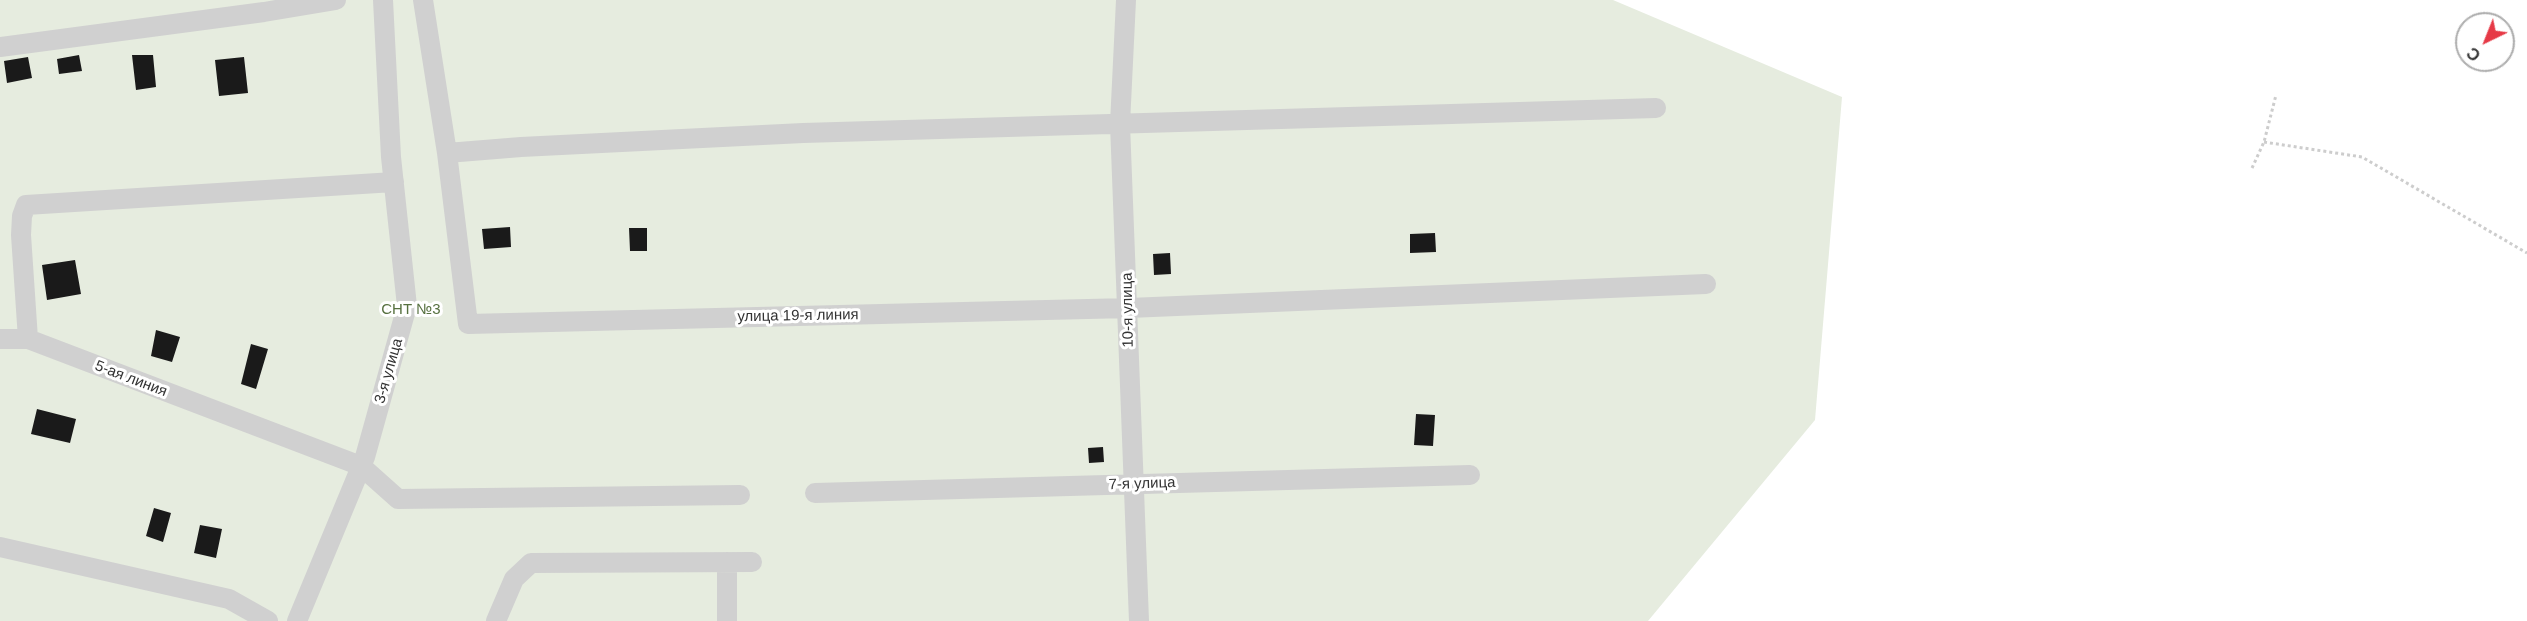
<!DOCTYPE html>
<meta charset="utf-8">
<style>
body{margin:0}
#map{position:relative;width:2527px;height:621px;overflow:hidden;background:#fff;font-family:Arial,sans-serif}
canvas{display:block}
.north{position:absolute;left:2455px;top:12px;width:60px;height:60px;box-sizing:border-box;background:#fff;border:2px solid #adadad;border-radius:50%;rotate:223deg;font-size:16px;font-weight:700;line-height:24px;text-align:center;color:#333}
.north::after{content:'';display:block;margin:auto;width:21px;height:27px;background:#e63946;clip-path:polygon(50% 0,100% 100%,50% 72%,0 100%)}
</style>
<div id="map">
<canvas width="2527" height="621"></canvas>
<div class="north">С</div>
</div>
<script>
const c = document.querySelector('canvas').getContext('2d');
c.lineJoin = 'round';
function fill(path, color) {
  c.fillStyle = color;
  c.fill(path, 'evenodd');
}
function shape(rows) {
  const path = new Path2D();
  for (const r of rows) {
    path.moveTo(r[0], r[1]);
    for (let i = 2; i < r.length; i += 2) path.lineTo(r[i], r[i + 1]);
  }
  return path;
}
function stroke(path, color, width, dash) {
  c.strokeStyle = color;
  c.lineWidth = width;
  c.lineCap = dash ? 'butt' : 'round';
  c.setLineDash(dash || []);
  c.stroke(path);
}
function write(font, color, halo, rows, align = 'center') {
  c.font = font + ' Arial,sans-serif';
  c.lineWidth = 6;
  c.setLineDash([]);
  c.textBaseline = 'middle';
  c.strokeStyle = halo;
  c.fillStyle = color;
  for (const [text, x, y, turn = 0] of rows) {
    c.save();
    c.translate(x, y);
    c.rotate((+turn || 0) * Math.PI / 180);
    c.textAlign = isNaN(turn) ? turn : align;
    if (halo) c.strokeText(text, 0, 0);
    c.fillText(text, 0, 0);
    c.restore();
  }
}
fill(shape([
 [0,0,1613,0,1842,97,1815,420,1648,621,0,621]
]), '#e6ecdf');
fill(shape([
 [79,55,82,71,59,74,57,59],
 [132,55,153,55,156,87,136,90],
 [28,57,32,78,7,83,4,61],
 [244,57,248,93,219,96,215,60],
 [510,227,511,247,484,249,482,229],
 [629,228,647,228,647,251,630,251],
 [1435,233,1436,252,1410,253,1410,234],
 [1170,253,1171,274,1154,275,1153,254],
 [75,260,81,294,47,300,42,265],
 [156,330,180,337,172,362,151,356],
 [251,344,268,349,256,389,241,384],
 [37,409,76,419,70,443,31,434],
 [1416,414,1435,415,1433,446,1414,445],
 [1103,447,1104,462,1089,463,1088,448],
 [154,508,171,513,163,542,146,536],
 [200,525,222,529,216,558,194,553]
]), '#1a1a1a');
stroke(shape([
 [2264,142,2362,157,2527,253],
 [2252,168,2264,142,2276,95]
]), '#cdcdcd', 3, [3, 3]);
stroke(shape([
 [423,0,447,153,468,324,1129,308,1706,284],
 [1126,0,1120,124,1139,621],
 [0,47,264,12,336,0],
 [447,153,521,147,803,133,1656,108],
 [394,182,26,205,22,216,21,235,28,339,361,466,398,499,740,495],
 [0,339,28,339],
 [815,493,1470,475],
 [0,547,229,599,268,621],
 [297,621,365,457,407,306,391,157,383,0],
 [496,621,514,579,531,563,752,562],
 [727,621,727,562]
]), '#d0d0d0', 20);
write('15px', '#56703f', '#fff', [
 ["СНТ №3",411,310]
]);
write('15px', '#333', '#fff', [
 ["10-я улица",1128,310,-91],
 ["улица 19-я линия",798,316,-1],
 ["3-я улица",389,371,-74],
 ["5-ая линия",131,379,21],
 ["7-я улица",1142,484,-2]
]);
</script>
